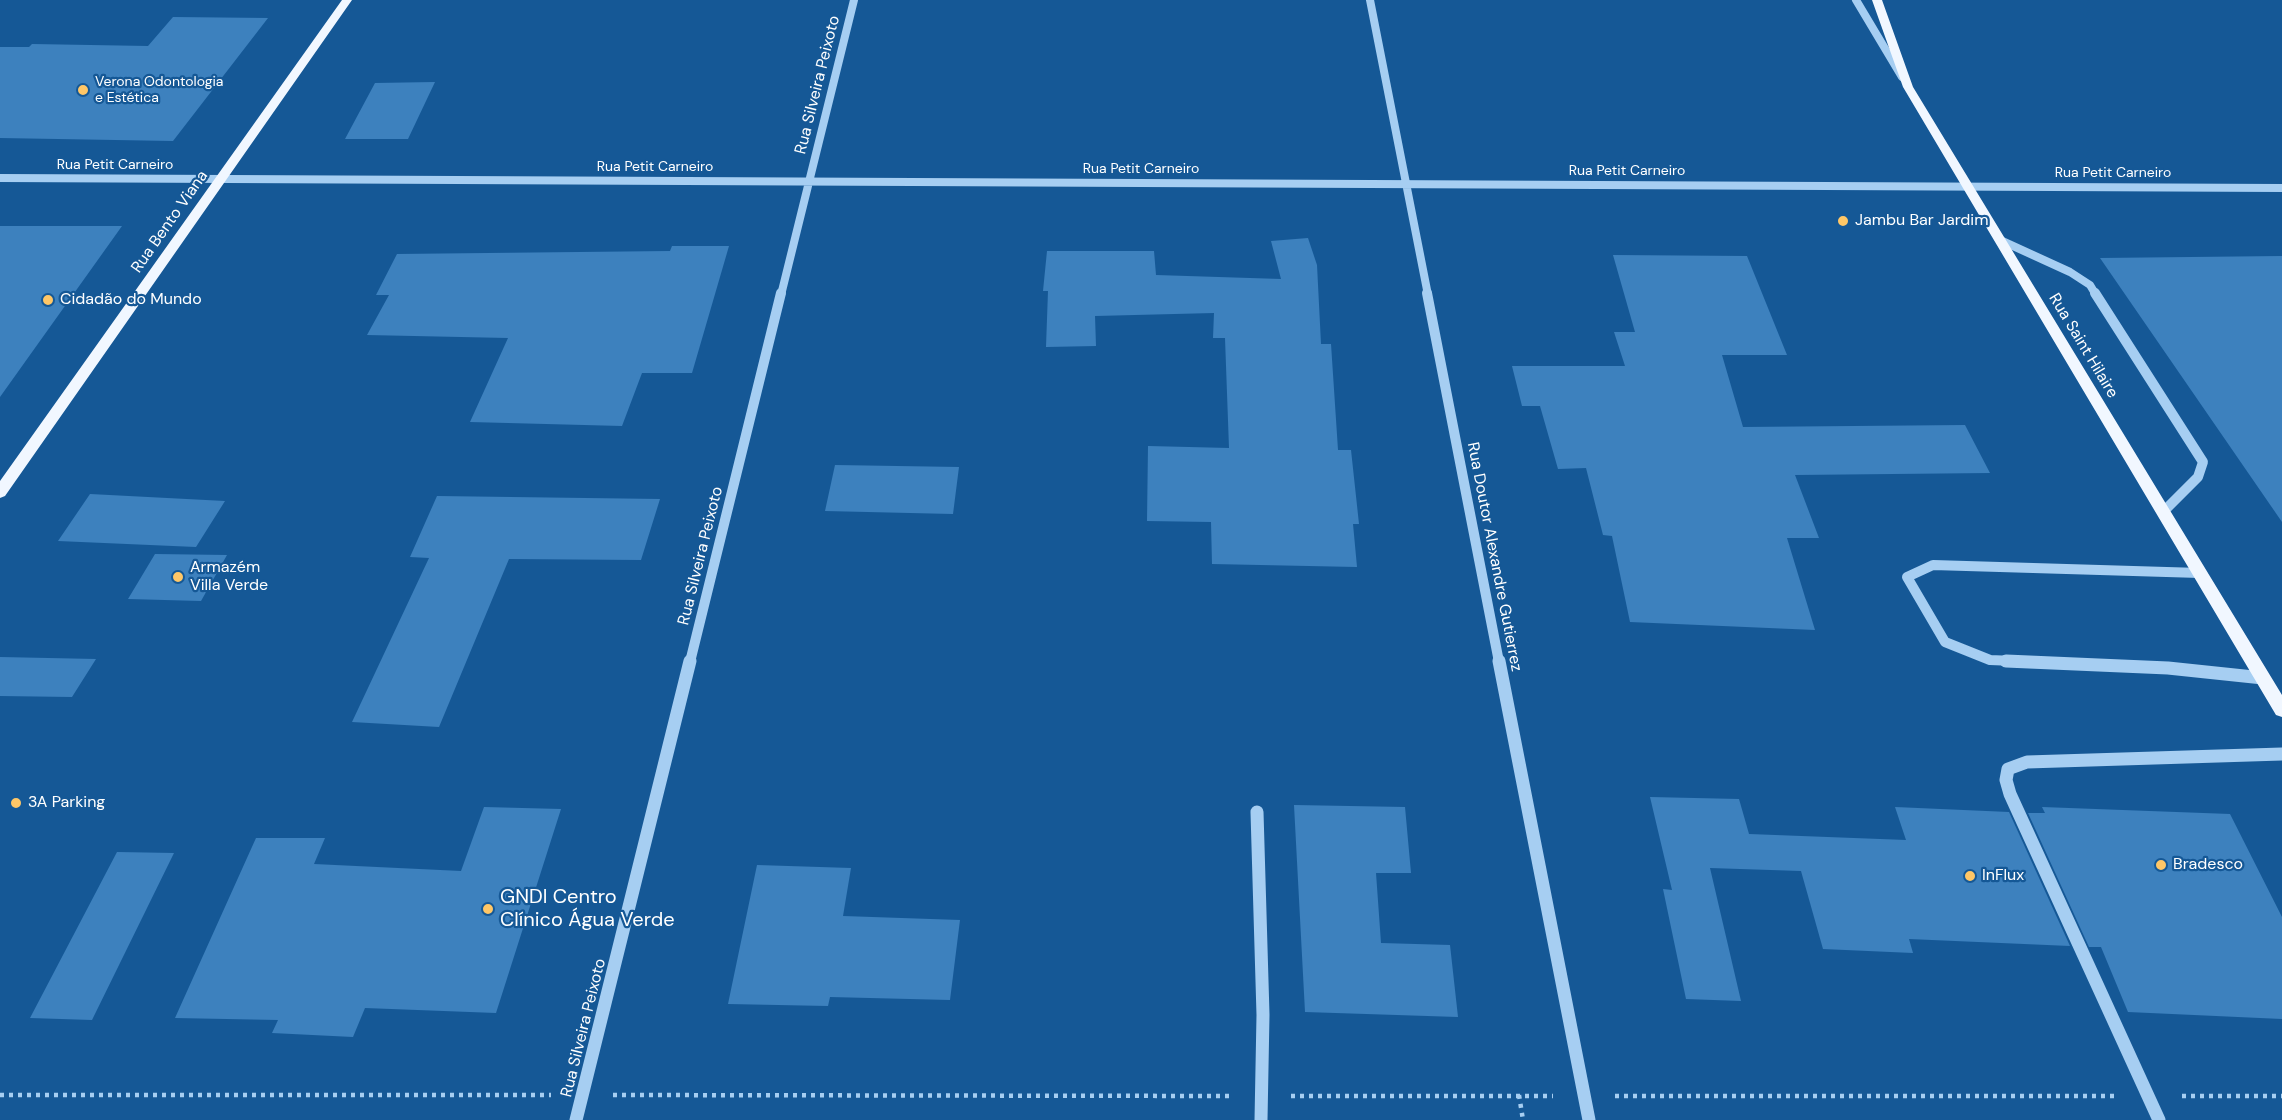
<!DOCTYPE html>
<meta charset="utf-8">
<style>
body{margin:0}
canvas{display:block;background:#155896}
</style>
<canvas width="2282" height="1120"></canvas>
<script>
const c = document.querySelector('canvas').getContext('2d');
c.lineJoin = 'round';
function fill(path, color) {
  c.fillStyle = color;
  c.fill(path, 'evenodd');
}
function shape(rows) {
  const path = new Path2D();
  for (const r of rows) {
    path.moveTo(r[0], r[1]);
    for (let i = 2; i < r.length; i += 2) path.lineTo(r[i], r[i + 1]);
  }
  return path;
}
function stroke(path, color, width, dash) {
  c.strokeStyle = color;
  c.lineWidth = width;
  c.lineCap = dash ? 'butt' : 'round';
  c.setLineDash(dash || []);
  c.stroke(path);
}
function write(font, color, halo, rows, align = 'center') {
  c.font = font + ' "DM Sans",sans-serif';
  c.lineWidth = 4.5;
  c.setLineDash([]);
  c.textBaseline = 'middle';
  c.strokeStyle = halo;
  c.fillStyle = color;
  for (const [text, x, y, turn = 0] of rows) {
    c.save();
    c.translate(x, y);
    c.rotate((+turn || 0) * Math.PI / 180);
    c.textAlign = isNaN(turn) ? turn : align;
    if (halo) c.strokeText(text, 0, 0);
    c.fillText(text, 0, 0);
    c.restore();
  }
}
fill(shape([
 [173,17,268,18,173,141,0,138,0,47,29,47,32,44,148,46],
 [435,82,408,139,345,139,375,83],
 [0,226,122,226,0,397],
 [1308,238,1317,265,1321,344,1331,344,1338,450,1351,450,1359,524,1353,524,1357,567,1212,564,1211,522,1147,521,1148,446,1229,448,1225,338,1213,338,1214,313,1095,316,1096,346,1046,347,1048,291,1043,291,1047,251,1154,251,1156,275,1281,279,1271,241],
 [672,246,729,246,692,373,642,373,622,426,470,422,508,338,367,335,389,295,376,295,397,254,670,251],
 [1613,255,1747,256,1787,355,1722,355,1743,427,1965,425,1990,473,1795,475,1819,538,1787,538,1815,630,1630,622,1612,536,1603,535,1586,468,1558,469,1540,406,1522,406,1512,366,1625,366,1614,332,1635,332],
 [2282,256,2282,522,2100,258],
 [835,465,959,467,953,514,825,511],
 [90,494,225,501,196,547,58,541],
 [437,496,660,499,641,560,509,559,439,727,352,722,429,558,410,557],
 [155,554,227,555,201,601,128,599],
 [0,657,96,659,72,697,0,696],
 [1650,797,1739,799,1749,834,1906,840,1895,807,2009,812,2070,946,1909,939,1913,953,1823,949,1801,871,1710,868,1741,1001,1686,999,1663,889,1672,890],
 [1294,805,1405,807,1411,873,1376,873,1381,943,1450,945,1458,1017,1305,1012],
 [484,807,561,809,496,1013,365,1008,353,1037,272,1033,278,1020,175,1018,256,838,325,838,314,864,461,871],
 [2042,807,2230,814,2282,917,2282,1019,2128,1012,2101,947,2089,947,2028,813,2045,813],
 [117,852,174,853,92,1020,30,1018],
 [757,865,851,868,843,916,960,920,950,1000,830,997,828,1006,728,1004]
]), '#3d81be');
stroke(shape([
 [0,1095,551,1095],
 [613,1095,1232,1096],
 [1519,1095,1523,1120],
 [1291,1096,1553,1096],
 [1615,1096,2114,1096],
 [2182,1096,2282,1096]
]), '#a6cef2', 4.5, [4, 5]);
stroke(shape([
 [1370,0,1428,295],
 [1856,0,1902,77],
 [0,178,2282,188],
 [2000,240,2070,272,2090,285,2096,295],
 [781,295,854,0]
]), '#a6cef2', 8);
stroke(shape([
 [1427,293,1499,662],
 [2095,293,2203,462,2198,477,2163,512],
 [690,662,781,293],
 [2039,662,1990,660,1945,642,1907,577,1933,565,2200,573]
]), '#a6cef2', 10);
stroke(shape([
 [1499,661,1589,1120],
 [2006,661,2168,668,2263,678],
 [1257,812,1263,1015,1261,1120],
 [576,1120,690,661],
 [2159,1120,2010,794,2006,780,2008,769,2027,762,2282,754]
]), '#a6cef2', 13);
fill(shape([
 [342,0,352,0,5,496,0,498,0,481,342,0],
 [1872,0,1882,0,1913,87,2282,695,2282,717,2276,715,1903,87,1872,0]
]), '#f1f7ff');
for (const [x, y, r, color] of [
 [83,90,6,"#ffc767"],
 [1843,221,6,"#ffc767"],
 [48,300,6,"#ffc767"],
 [178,577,6,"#ffc767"],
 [16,803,6,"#ffc767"],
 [2161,865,6,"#ffc767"],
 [1970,876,6,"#ffc767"],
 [488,909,6,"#ffc767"]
]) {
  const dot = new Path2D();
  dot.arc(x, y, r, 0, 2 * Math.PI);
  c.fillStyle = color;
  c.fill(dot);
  stroke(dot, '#155896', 2);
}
write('14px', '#fff', '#155896', [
 ["Verona Odontologia",95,82],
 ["e Estética",95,98]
], 'left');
write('14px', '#fff', '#155896', [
 ["Rua Petit Carneiro",115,165],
 ["Rua Petit Carneiro",655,167],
 ["Rua Petit Carneiro",1141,169],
 ["Rua Petit Carneiro",1627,171],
 ["Rua Petit Carneiro",2113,173]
]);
write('16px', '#fff', '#155896', [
 ["Rua Silveira Peixoto",818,85,-76],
 ["Rua Bento Viana",170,222,-55],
 ["Rua Saint Hilaire",2083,346,59],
 ["Rua Silveira Peixoto",701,556,-76],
 ["Rua Doutor Alexandre Gutierrez",1494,557,79],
 ["Rua Silveira Peixoto",584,1028,-76]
]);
write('16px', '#fff', '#155896', [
 ["Jambu Bar Jardim",1855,221],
 ["Cidadão do Mundo",60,300],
 ["Armazém",190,568],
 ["Villa Verde",190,586],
 ["3A Parking",28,803],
 ["Bradesco",2173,865],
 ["InFlux",1982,876]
], 'left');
write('20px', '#fff', '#155896', [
 ["GNDI Centro",500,898],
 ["Clínico Água Verde",500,921]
], 'left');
</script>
